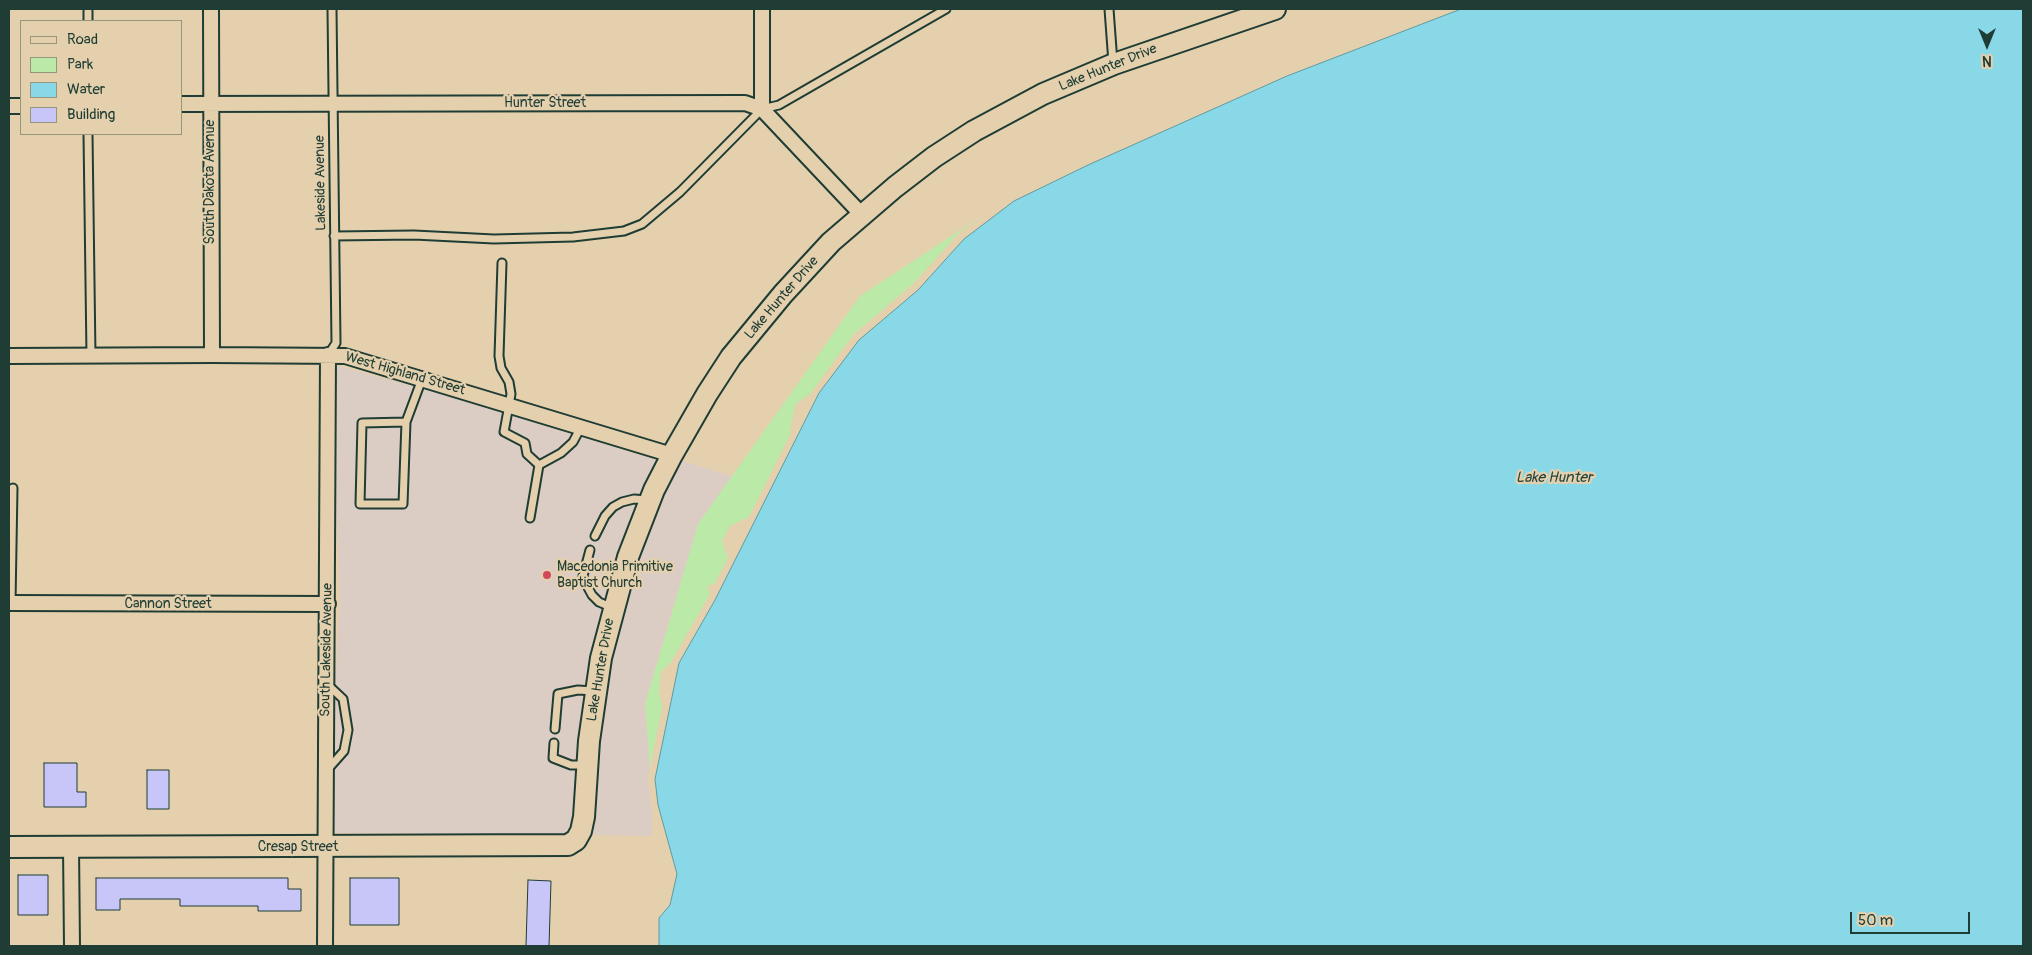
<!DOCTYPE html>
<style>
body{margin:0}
#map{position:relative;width:2032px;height:955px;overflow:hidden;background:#e5d0ae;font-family:Pangolin,sans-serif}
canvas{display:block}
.frame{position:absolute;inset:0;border:10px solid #1f3d34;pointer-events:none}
.legend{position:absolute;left:20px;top:20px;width:162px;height:115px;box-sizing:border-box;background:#e5d0ae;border:1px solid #96957d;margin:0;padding:6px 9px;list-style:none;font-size:15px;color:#1f3d34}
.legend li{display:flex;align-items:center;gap:10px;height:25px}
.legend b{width:25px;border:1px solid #96957d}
.north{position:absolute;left:1962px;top:20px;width:50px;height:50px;-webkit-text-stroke:4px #e5d0ae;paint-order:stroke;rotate:180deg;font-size:14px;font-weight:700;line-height:20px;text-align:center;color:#1f3d34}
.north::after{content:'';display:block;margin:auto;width:18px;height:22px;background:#1f3d34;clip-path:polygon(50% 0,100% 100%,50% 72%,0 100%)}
.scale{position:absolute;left:1850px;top:912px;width:120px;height:22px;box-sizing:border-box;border:2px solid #1f3d34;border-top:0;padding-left:6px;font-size:15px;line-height:18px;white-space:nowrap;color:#1f3d34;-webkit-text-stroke:4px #e5d0ae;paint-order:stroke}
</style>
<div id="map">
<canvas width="2032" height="955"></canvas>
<div class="frame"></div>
<ul class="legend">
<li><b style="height:6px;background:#e5d0ae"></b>Road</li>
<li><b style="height:14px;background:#bae9a8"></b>Park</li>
<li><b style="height:14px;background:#89d8e7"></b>Water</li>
<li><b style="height:14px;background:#c8c5f8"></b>Building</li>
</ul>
<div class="north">N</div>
<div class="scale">50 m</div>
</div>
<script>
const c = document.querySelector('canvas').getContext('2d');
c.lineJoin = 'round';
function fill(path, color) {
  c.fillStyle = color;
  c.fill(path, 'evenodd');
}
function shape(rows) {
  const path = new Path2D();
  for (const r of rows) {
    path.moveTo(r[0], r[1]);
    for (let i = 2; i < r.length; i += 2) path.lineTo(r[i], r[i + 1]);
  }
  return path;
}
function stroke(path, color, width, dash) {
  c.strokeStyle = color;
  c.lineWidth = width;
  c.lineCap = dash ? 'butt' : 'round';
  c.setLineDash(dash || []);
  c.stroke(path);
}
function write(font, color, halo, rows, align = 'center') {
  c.font = font + ' Pangolin,sans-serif';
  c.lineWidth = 4.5;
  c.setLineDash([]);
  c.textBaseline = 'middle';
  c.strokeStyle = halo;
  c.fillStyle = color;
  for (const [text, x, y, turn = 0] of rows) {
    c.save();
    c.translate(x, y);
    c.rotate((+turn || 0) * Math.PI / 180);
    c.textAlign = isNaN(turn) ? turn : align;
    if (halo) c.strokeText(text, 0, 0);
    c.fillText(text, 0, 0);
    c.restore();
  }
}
fill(shape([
 [336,365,448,396,660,461,593,655,584,700,573,827,567,835,338,833,333,829,335,686,340,595,336,506],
 [679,460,732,476,698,524,645,704,650,768,648,777,652,809,652,836,588,835,592,828,590,826,597,742,609,660,636,561,662,494,678,466]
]), '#dccdc4');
fill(shape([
 [982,216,960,232,913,284,853,335,811,393,796,404,791,423,790,435,749,517,730,526,722,541,728,558,715,583,707,587,710,594,671,662,661,672,659,692,662,707,650,768,645,704,698,524,860,296]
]), '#bae9a8');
const water = shape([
 [1461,9,2023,9,2023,946,659,946,659,918,670,905,677,874,658,805,655,779,679,663,715,600,819,393,859,340,918,290,964,239,1014,201,1088,165,1287,76,1461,9]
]);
fill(water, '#89d8e7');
stroke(water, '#5f9a9f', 1);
const building = shape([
 [44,763,77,763,77,792,86,792,86,807,44,807,44,763],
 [147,770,169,770,169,809,147,809,147,770],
 [18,875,48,875,48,915,18,915,18,875],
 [96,878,288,878,288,889,301,889,301,911,258,911,258,906,180,906,180,899,120,899,120,910,96,910,96,878],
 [350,878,399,878,399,925,350,925,350,878],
 [528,880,551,881,549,946,526,946,528,880]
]);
fill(building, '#c8c5f8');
stroke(building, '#1f3d34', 1);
const lane = shape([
 [1109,9,1113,63],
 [88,21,88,9],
 [88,134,91,356],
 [334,236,414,235,494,239,573,237,624,231,642,224,680,192,762,109,779,105,946,9],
 [502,263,499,356,501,368,509,382,511,394,504,432,525,443,527,454,539,465],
 [328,355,336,343,332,9],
 [406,422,362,423,360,504,403,504,406,422,422,379],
 [539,465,561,453,573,442,581,427],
 [530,518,539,465],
 [595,536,605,516,613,507,622,502,634,499,647,500],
 [590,550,583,576,585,582,592,595,599,602,613,608],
 [11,603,13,488],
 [327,684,343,699,348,730,344,751,328,769],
 [555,729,558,694,578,690,594,691],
 [554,743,553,758,571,765,586,765]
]);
const street = shape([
 [211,9,212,355],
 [181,104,745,103,762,109,862,215],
 [9,106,21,106],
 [762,109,762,9],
 [9,356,212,355,345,356,672,455],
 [9,603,328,604],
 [71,847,72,946],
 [325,946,328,355]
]);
const secondary = shape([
 [9,847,568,845,576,840,581,831,584,817,589,741,601,658,628,557,654,490,672,455,707,394,731,357,783,294,831,242,895,187,934,157,974,131,1043,94,1114,64,1275,9]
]);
stroke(lane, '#1f3d34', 11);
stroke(street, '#1f3d34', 18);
stroke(secondary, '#1f3d34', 24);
stroke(lane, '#e5d0ae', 7);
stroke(street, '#e5d0ae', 14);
stroke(secondary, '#e5d0ae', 20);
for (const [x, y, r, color] of [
 [547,575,5,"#d1495b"]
]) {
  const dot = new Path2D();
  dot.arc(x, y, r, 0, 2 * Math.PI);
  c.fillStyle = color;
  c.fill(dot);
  stroke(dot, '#e5d0ae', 2);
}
write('14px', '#1f3d34', '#e5d0ae', [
 ["Lake Hunter Drive",1108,68,-22],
 ["Hunter Street",545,103],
 ["South Dakota Avenue",210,182,-90],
 ["Lakeside Avenue",321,183,-91],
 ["Lake Hunter Drive",782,298,-49],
 ["West Highland Street",405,374,16],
 ["Cannon Street",168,604],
 ["South Lakeside Avenue",327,650,-89],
 ["Lake Hunter Drive",601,670,-80],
 ["Cresap Street",298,847]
]);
write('14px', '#1f3d34', '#e5d0ae', [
 ["Macedonia Primitive",557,567],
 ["Baptist Church",557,583]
], 'left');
write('italic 15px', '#24453d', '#e5d0ae', [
 ["Lake Hunter",1554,478]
]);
</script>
